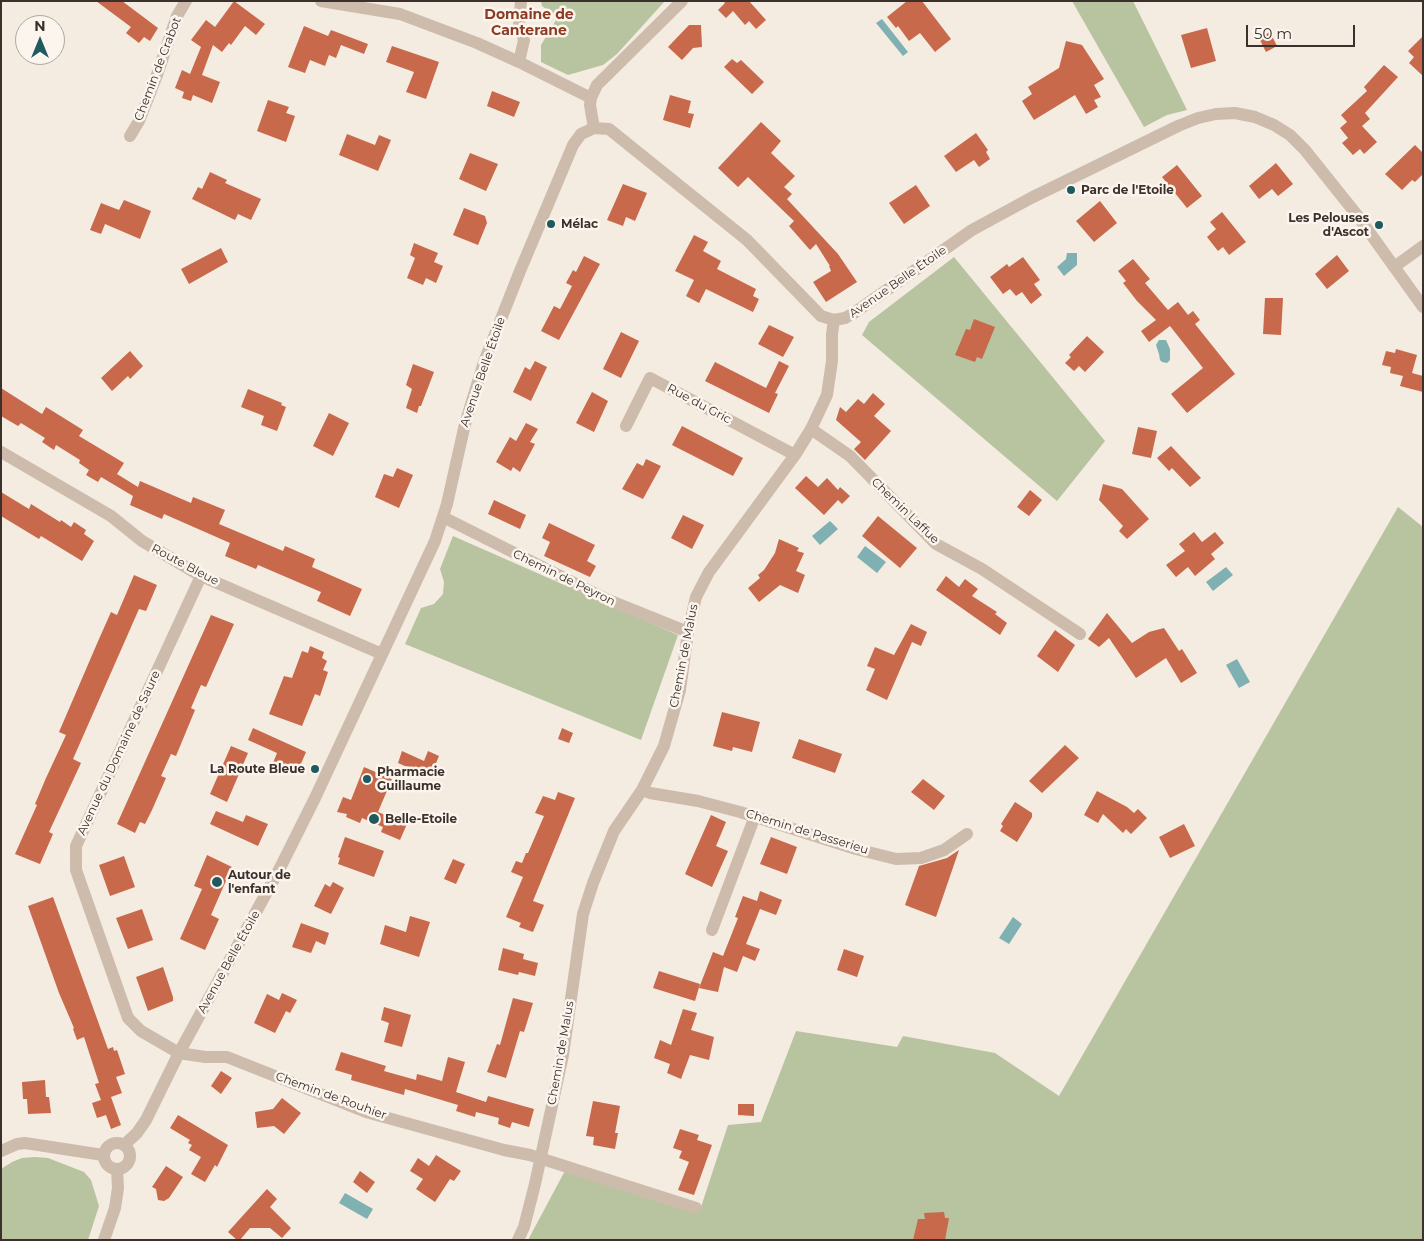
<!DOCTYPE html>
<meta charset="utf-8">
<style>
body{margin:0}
#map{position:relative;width:1424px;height:1241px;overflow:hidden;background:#f4ebe1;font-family:Montserrat,sans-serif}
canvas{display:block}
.frame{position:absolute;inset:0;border:2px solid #3b302b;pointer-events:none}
.north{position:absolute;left:15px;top:15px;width:50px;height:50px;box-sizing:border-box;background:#fbf5ee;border:1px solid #aea6a0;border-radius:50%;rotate:0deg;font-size:14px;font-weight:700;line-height:20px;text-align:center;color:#3b302b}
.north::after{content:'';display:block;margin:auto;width:18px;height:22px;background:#1f5a5e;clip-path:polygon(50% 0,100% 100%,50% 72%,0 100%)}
.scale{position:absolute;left:1246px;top:25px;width:109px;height:22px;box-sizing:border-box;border:2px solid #3b302b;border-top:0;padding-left:6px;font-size:15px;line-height:18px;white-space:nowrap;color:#3b302b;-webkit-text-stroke:4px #fbf5ee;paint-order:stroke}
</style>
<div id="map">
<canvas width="1424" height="1241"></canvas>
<div class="frame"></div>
<div class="north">N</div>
<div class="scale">50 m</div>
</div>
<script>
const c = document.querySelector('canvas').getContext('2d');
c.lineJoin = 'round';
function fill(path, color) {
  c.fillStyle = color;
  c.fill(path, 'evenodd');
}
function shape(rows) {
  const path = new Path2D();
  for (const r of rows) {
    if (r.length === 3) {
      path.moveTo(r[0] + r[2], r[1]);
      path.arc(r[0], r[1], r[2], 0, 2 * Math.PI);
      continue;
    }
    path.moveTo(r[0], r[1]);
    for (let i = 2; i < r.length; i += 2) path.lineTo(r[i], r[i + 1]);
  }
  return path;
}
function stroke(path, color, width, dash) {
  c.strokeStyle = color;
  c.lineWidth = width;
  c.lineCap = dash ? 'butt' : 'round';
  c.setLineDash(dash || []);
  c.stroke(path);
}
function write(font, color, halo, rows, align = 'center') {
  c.font = font + ' Montserrat,sans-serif';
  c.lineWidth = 5;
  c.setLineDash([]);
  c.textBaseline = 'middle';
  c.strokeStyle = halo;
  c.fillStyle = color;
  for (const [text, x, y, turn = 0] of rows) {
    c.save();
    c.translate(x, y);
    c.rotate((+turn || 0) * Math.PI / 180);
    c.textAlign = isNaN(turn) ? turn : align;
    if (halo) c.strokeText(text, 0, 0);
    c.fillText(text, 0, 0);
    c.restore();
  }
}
fill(shape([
 [541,1,665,1,617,54,603,65,568,75,541,62,541,45,556,20,555,15,542,6],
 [1072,1,1133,1,1187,110,1167,115,1144,127],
 [954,257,1105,441,1057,501,862,335,869,322],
 [1398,507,1423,527,1423,1240,528,1240,567,1167,701,1207,728,1125,761,1122,796,1031,897,1047,903,1036,995,1053,1059,1096],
 [453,536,678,635,641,740,405,644,421,608,434,604,443,594,444,582,440,569],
 [35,1157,48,1158,84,1172,91,1180,99,1206,88,1240,3,1240,1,1237,1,1169,12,1162,22,1158]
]), '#b8c4a0');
fill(shape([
 [882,19,908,52,903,56,876,23],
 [1067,253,1077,253,1077,265,1064,276,1057,267,1066,259],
 [1159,340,1166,340,1170,349,1170,360,1167,363,1162,362,1160,360,1159,354,1156,345],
 [830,521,838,529,820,545,812,536],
 [865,546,886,562,877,573,857,557],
 [1226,567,1233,575,1213,591,1206,582],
 [1237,659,1250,682,1239,688,1226,665],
 [1013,917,1022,924,1009,944,999,938],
 [345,1193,373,1209,367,1219,339,1203]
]), '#7fb0b2');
fill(shape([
 [96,1,122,1,158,28,150,41,144,37,139,43,126,33,131,27],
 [234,1,265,24,256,35,245,26,231,45,229,43,222,52,213,45,202,75,220,82,212,103,193,95,191,101,182,98,184,92,175,88,182,70,190,74,201,47,191,40,206,20,215,27],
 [723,1,749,1,766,20,756,29,749,21,745,25,733,11,726,18,718,10,725,3],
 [907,1,922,1,951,39,935,52,920,33,909,41,898,26,896,28,887,17],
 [689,25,701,25,702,47,693,48,682,60,668,47],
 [304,26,328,36,331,30,368,44,364,54,341,45,336,58,329,55,325,66,310,60,305,73,288,67],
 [1207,28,1216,61,1191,68,1181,35],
 [1270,32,1277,46,1266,52,1259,38],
 [1423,36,1423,76,1409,63,1414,57,1408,51],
 [1066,41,1082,45,1104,79,1094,85,1101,97,1094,100,1098,107,1086,114,1075,95,1034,120,1022,101,1032,94,1028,87,1059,68],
 [392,46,439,62,426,99,406,92,414,72,386,62],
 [732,59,737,63,741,60,764,82,752,94,724,67],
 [1384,65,1398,77,1365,113,1370,119,1362,126,1377,142,1364,154,1360,149,1353,155,1342,143,1348,138,1340,128,1347,122,1341,115,1367,91,1364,87],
 [492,91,520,102,514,117,487,106],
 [670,95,691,101,688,113,694,114,690,128,663,120],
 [268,100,289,107,286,113,295,116,286,142,257,131],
 [761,122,781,141,771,153,795,176,784,187,792,194,787,199,838,254,857,282,826,302,813,282,831,271,829,266,830,266,816,244,810,250,789,226,794,221,748,177,738,187,718,168],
 [976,133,988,150,986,152,990,159,979,167,974,160,956,172,944,156],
 [347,134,375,145,379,135,391,140,378,171,339,155],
 [1415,145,1423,153,1423,174,1415,182,1412,180,1402,190,1385,174],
 [470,153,498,164,486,191,459,179],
 [1276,163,1293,184,1278,196,1272,189,1259,199,1249,186],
 [1177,165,1202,196,1187,208,1162,177],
 [210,172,227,180,225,183,261,199,251,220,238,214,235,220,192,199,198,187,202,189],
 [623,184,647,193,635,221,626,217,623,226,607,220],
 [916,185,930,206,904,224,889,203],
 [124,200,151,211,140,239,105,224,101,234,90,230,101,203,119,210],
 [1100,201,1117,223,1094,242,1076,221],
 [464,208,485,216,487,223,478,245,453,235],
 [1222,212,1246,242,1229,255,1223,247,1218,251,1207,237,1216,229,1210,222],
 [694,235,708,242,703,251,721,261,717,269,756,289,753,296,759,299,753,312,706,289,699,303,686,296,694,280,675,271],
 [414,243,438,253,434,262,443,266,436,283,426,278,423,285,407,278,415,258,410,255],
 [221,248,228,262,189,284,181,269],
 [1337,255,1349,271,1327,289,1315,274],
 [584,256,600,264,559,340,541,331,554,306,560,309,572,286,566,283,573,270,576,272],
 [1023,257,1040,280,1034,284,1042,295,1031,304,1022,292,1016,296,1010,289,1003,294,990,277,1007,264,1009,267],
 [1133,259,1150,279,1145,283,1168,310,1178,302,1188,315,1193,311,1200,320,1195,324,1235,374,1187,413,1171,394,1203,368,1170,326,1149,342,1141,331,1156,320,1137,301,1123,283,1126,281,1118,271],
 [1265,298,1283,298,1281,335,1263,334],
 [974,319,995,327,982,359,977,357,975,362,955,355,966,329,970,330],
 [769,325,794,337,783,357,758,344],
 [621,332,639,341,621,378,603,369],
 [1087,336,1104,352,1085,372,1079,366,1074,371,1065,363,1071,357,1069,355],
 [1396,349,1417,355,1412,373,1423,376,1423,392,1400,386,1403,376,1390,373,1391,367,1382,365,1386,351,1395,353],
 [130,351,143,366,130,379,128,376,112,391,101,378],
 [535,361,547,367,531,401,513,392,525,367,530,370],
 [779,361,789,366,775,393,778,394,769,413,705,381,715,362,766,388],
 [413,364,434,372,421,406,419,406,417,413,406,408,412,389,406,385],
 [1,388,42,414,46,407,83,430,79,436,124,463,117,474,138,487,140,481,191,503,193,497,225,510,219,524,283,551,285,546,315,559,312,567,362,589,350,616,317,601,321,592,258,565,256,569,225,556,230,543,164,514,162,519,130,505,133,496,101,477,98,482,86,475,89,470,79,463,80,460,56,445,54,450,42,442,45,438,21,423,18,426,1,416],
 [248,389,282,403,281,405,286,407,277,431,261,425,264,416,241,407],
 [592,392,608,401,594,432,576,423],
 [873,393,885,404,874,416,891,431,865,460,854,449,861,442,836,420,840,407,846,412,858,399,864,404],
 [329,413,349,423,333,456,313,446],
 [526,423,538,429,530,442,535,444,520,472,513,467,511,471,496,462,510,437,516,441],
 [682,426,743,458,733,476,672,445],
 [1138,427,1157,431,1151,458,1132,454],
 [1171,446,1201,478,1190,487,1172,468,1169,471,1157,458],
 [646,459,661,466,643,499,622,489,637,463,643,466],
 [397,468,413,475,399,508,375,497,384,474,393,477],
 [806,476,818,487,827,478,838,490,840,487,850,496,842,504,838,500,824,515,795,488],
 [1103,484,1122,489,1149,519,1127,539,1119,531,1123,526,1099,500],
 [1030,490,1042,500,1029,516,1017,507],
 [1,492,29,509,31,504,60,522,61,520,71,527,74,522,86,530,84,534,94,541,82,561,41,536,39,539,1,516],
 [494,500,526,515,520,529,488,514],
 [683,515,704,525,692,549,671,538],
 [878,516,917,548,900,568,862,536],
 [549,523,595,545,587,561,596,566,590,577,544,556,550,542,542,538],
 [1194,532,1202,542,1215,532,1224,543,1211,554,1215,559,1195,576,1188,567,1176,577,1166,565,1185,551,1179,544],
 [779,539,799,548,797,551,804,553,796,571,805,575,798,593,780,585,759,602,748,588,760,578,758,575,764,570,775,553],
 [134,575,157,585,146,611,139,609,73,759,81,763,49,832,53,834,40,864,15,854,37,805,35,804,46,778,66,735,59,732,99,639,111,612,117,615],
 [946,576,959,587,965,579,978,589,972,596,997,612,995,614,1007,623,1000,635,936,590],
 [1107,613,1132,643,1149,632,1164,628,1179,651,1182,649,1197,673,1181,683,1166,658,1136,678,1109,638,1099,647,1088,639],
 [211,615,234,624,206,687,201,685,191,708,195,710,176,756,171,754,161,776,166,778,152,810,145,824,140,822,135,833,117,824],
 [911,624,927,632,921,646,912,642,887,700,866,690,875,669,867,666,875,647,894,655],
 [1055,630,1075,645,1058,672,1037,656],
 [310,646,324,652,322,658,327,661,323,670,328,672,320,696,315,694,302,726,269,714,284,676,292,678,302,651,308,653],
 [722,712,760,722,752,752,733,747,732,751,713,746],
 [253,728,306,752,297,773,273,763,277,753,248,740],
 [562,728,573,733,569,743,558,739],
 [799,739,842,754,835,773,792,758],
 [1065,745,1079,758,1042,793,1029,781],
 [231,746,248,753,227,802,210,794],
 [402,751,424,761,428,751,439,756,430,777,398,763],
 [364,767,392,779,378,812,407,824,400,840,381,832,383,827,362,818,360,823,346,817,347,814,337,812,343,797,351,800],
 [923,779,945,796,934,810,911,792],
 [1097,791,1127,807,1134,813,1138,809,1147,818,1131,834,1126,829,1123,833,1103,814,1098,823,1084,815],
 [558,792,575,798,533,901,544,905,533,932,519,927,521,923,506,917,523,877,511,872,516,861,522,863,526,853,528,853,544,816,535,813,543,796,555,800],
 [1015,802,1032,813,1032,817,1017,842,1000,831,1003,826,1001,824],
 [216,811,243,822,246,815,268,824,258,846,210,824],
 [711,815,726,822,716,846,728,851,712,887,685,874],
 [1184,824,1195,846,1170,858,1159,837],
 [345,837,384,851,374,877,338,864,340,858,338,857],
 [771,837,797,847,787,874,760,864],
 [959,850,936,917,905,905,919,866,947,858],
 [207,855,232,867,211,915,219,919,205,950,180,939,202,889,194,886],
 [124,856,135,887,110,896,99,865],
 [453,859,465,864,456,884,444,879],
 [333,882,344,888,331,914,314,906,325,884,330,887],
 [760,891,782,900,776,915,760,909,746,944,760,949,755,961,743,956,737,972,724,967,718,992,699,988,713,952,723,956,738,918,735,917,743,896,757,901],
 [53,897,108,1049,113,1047,114,1051,117,1050,125,1074,116,1077,122,1093,111,1097,121,1125,111,1129,106,1115,97,1118,92,1103,101,1100,95,1084,99,1083,84,1037,77,1040,73,1029,74,1028,59,993,28,906],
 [142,909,153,940,128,949,116,918],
 [410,916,430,922,419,957,380,944,385,925,406,932],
 [301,923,329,933,325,945,316,941,311,953,292,947],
 [503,948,524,954,523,959,538,963,535,976,519,972,518,975,498,970],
 [844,949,864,956,857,977,837,970],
 [163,967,173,997,173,1001,148,1011,136,977],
 [659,971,700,984,695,1001,653,988],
 [282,993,297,1000,290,1013,286,1011,275,1033,254,1023,267,994,279,1000],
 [513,998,533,1003,524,1032,520,1031,506,1078,487,1072,497,1044,500,1045],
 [384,1007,411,1015,402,1047,384,1042,389,1023,381,1020],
 [683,1009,697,1013,691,1030,714,1037,709,1060,690,1055,681,1079,667,1073,670,1064,654,1058,660,1040,671,1045],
 [341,1052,386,1066,384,1071,416,1080,417,1074,442,1081,448,1057,465,1062,456,1092,486,1102,488,1096,534,1109,529,1127,512,1122,510,1128,498,1124,499,1118,476,1112,475,1117,456,1111,458,1105,405,1089,404,1095,351,1080,352,1075,335,1070],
 [221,1071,232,1078,221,1094,211,1086],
 [45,1080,46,1097,49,1097,51,1113,28,1114,27,1099,23,1099,22,1082],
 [282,1098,301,1113,284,1134,274,1126,257,1128,255,1112,273,1109],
 [593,1101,620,1106,615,1133,618,1133,615,1149,593,1145,594,1137,586,1136],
 [738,1104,754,1104,754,1116,738,1115],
 [178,1115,228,1145,217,1167,215,1165,205,1182,191,1174,201,1157,189,1150,192,1145,188,1143,190,1140,170,1128],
 [680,1129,699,1135,697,1140,712,1145,694,1195,678,1190,689,1162,679,1158,682,1151,673,1148],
 [436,1155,461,1171,454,1181,450,1179,435,1202,416,1189,423,1179,410,1171,418,1158,429,1166],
 [166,1166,183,1177,169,1198,164,1201,158,1200,156,1189,152,1187],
 [360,1171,375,1182,367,1193,353,1182],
 [267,1189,277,1199,270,1207,291,1228,282,1238,270,1228,250,1228,240,1240,237,1240,228,1232],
 [944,1212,945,1218,949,1218,945,1240,913,1240,918,1219,925,1219,924,1213]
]), '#c8694b');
stroke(shape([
 [321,1,400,14,477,43,519,62,591,98],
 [519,62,524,40,519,25,521,1],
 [594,128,590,105,591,98,597,85,682,1],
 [130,136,139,121,157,75,177,16,186,1],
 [1394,267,1423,246],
 [626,426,650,378,795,455],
 [811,429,850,456,936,544,982,569,1080,634],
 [1,452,111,516,142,541,201,576,382,654],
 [443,517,606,599,688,632],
 [201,576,76,846,76,870,128,1018,141,1031,179,1053,205,1057,227,1057,366,1112,504,1150,530,1155,696,1208],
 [642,790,650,793,698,801,740,812,856,849,896,859,921,858,944,850,967,834],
 [712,930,755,816],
 [117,1156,13],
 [124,1145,137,1133,146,1120,179,1053,280,868,315,798,435,541,447,504,465,424,484,362,520,271,573,145,581,134,594,128,609,129,747,240,821,316,834,320,845,318,854,313,972,230,1031,198,1178,126,1198,118,1216,114,1235,113,1255,117,1274,125,1290,135,1305,150,1357,215,1423,307],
 [1,1151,17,1144,25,1143,103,1155],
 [104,1240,115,1208,118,1188,117,1169],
 [518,1240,524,1227,535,1184,563,1055,583,914,593,883,614,831,642,790,664,746,680,690,688,632,696,597,709,572,795,455,811,429,827,395,832,361,832,334,834,320]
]), '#cdbbac', 12);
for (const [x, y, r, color] of [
 [1071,190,5,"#1f5a5e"],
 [551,224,5,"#1f5a5e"],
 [1379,225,5,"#1f5a5e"],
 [315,769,5,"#1f5a5e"],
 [367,779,5,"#1f5a5e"],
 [374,819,6,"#1f5a5e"],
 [217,882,6,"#1f5a5e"]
]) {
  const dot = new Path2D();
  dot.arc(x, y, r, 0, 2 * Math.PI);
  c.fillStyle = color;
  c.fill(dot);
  stroke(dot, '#fbf5ee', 2);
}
write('12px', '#3b302b', '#fbf5ee', [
 ["Chemin de Crabot",158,69,-69],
 ["Avenue Belle Étoile",898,282,-35],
 ["Avenue Belle Étoile",483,372,-71],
 ["Rue du Gric",699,404,28],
 ["Chemin Laffue",905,511,44],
 ["Route Bleue",185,565,28],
 ["Chemin de Peyron",564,578,26],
 ["Chemin de Malus",684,656,-79],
 ["Avenue du Domaine de Saure",119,753,-65],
 ["Chemin de Passerieu",807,832,17],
 ["Avenue Belle Étoile",229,962,-61],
 ["Chemin de Malus",561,1053,-80],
 ["Chemin de Rouhier",331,1096,20]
]);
write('bold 12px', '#3b302b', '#fbf5ee', [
 ["Parc de l'Etoile",1081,190],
 ["Les Pelouses",1369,218,"right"],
 ["d'Ascot",1369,232,"right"],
 ["Mélac",561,224],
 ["La Route Bleue",305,769,"right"],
 ["Pharmacie",377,772],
 ["Guillaume",377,786],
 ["Belle-Etoile",385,819],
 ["Autour de",228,875],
 ["l'enfant",228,889]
], 'left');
write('bold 14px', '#8c3b22', '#fbf5ee', [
 ["Domaine de",529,15],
 ["Canterane",529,31]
]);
</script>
